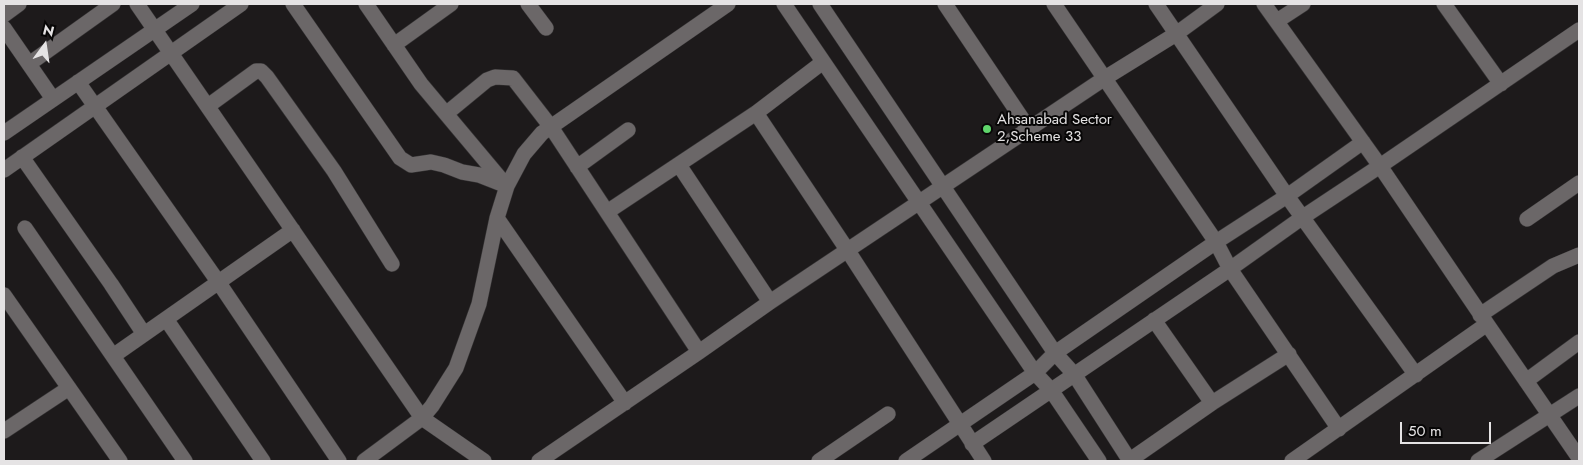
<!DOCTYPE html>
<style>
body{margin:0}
#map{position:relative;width:1583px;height:465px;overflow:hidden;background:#1d1a1b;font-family:Jost,sans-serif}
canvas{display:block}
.frame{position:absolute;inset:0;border:5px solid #e5e3e4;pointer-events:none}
.north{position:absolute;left:20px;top:20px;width:50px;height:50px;-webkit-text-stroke:4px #070606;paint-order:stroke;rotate:14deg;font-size:14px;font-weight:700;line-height:20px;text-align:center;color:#e5e3e4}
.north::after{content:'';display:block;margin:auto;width:18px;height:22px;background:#e5e3e4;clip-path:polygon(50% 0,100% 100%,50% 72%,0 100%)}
.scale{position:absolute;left:1400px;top:422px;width:91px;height:22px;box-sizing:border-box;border:2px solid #e5e3e4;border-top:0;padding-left:6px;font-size:15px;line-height:18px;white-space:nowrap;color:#e5e3e4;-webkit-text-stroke:4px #070606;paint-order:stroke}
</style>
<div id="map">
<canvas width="1583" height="465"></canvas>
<div class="frame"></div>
<div class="north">N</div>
<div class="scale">50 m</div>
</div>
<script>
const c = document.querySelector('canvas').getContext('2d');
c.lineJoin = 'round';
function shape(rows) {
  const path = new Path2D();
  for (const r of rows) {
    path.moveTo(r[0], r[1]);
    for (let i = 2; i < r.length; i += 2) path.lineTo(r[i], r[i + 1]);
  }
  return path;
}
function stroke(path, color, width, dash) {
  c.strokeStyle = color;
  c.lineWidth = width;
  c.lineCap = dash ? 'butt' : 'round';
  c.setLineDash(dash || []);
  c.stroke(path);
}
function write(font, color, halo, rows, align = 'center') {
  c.font = font + ' Jost,sans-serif';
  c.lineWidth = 4;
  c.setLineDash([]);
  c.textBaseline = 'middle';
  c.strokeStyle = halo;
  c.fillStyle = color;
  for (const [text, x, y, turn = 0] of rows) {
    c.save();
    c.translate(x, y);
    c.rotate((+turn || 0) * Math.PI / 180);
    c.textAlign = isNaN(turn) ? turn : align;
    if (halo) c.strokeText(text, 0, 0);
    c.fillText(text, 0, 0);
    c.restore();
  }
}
const minor = shape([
 [137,4,422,418,484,461],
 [293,4,400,158,411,165,431,162,444,165,462,172,479,175,507,186],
 [366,4,421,84,504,183],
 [528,4,546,28],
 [784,4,1035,373,1051,390,1099,461],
 [820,4,1055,353,1074,374,1130,461],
 [945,4,1029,129],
 [1054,4,1216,242,1230,269,1339,429],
 [1156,4,1287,196,1416,375],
 [1264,4,1380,166,1487,324,1579,458],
 [1444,4,1501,84],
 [4,15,19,4],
 [1277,21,1303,4],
 [4,28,53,99],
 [394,45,451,4],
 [29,64,113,4],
 [78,82,219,283,339,461],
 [208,106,256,71,261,71,267,77,334,171,392,264],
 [447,113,487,80,495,77,513,78,551,127,699,352],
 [756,113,848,251,984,461],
 [4,133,192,4],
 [22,157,111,284,144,334],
 [679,165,770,302],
 [577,167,628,130],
 [4,170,241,4],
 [607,212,756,113,823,62],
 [497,218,625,403],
 [1527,219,1579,183],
 [25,228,185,461],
 [4,295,120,461],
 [1480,315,1553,266,1579,255],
 [166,319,263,461],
 [1154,320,1212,403],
 [113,356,293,230],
 [1526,381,1579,342],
 [4,431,69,388],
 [972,444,1230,269,1303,217,1380,166,1579,30],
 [1130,460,1212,403,1289,354],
 [364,461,422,418,432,406,456,368,479,304,497,218,507,186,524,154,542,133,728,4],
 [539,461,699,352,770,302,1105,78,1176,34,1217,4],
 [819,461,888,414],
 [906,461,1035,373,1055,353,1216,242,1287,196,1363,142],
 [1292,461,1487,324],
 [1478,461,1579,396]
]);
stroke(minor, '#383637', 16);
stroke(minor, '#6b6768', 15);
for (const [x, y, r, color] of [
 [987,129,5,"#5fd56b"]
]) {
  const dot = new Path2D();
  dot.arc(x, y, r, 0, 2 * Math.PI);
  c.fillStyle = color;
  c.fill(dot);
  stroke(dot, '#070606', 2);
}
write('15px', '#e5e3e4', '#070606', [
 ["Ahsanabad Sector",997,120],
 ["2,Scheme 33",997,137]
], 'left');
</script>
